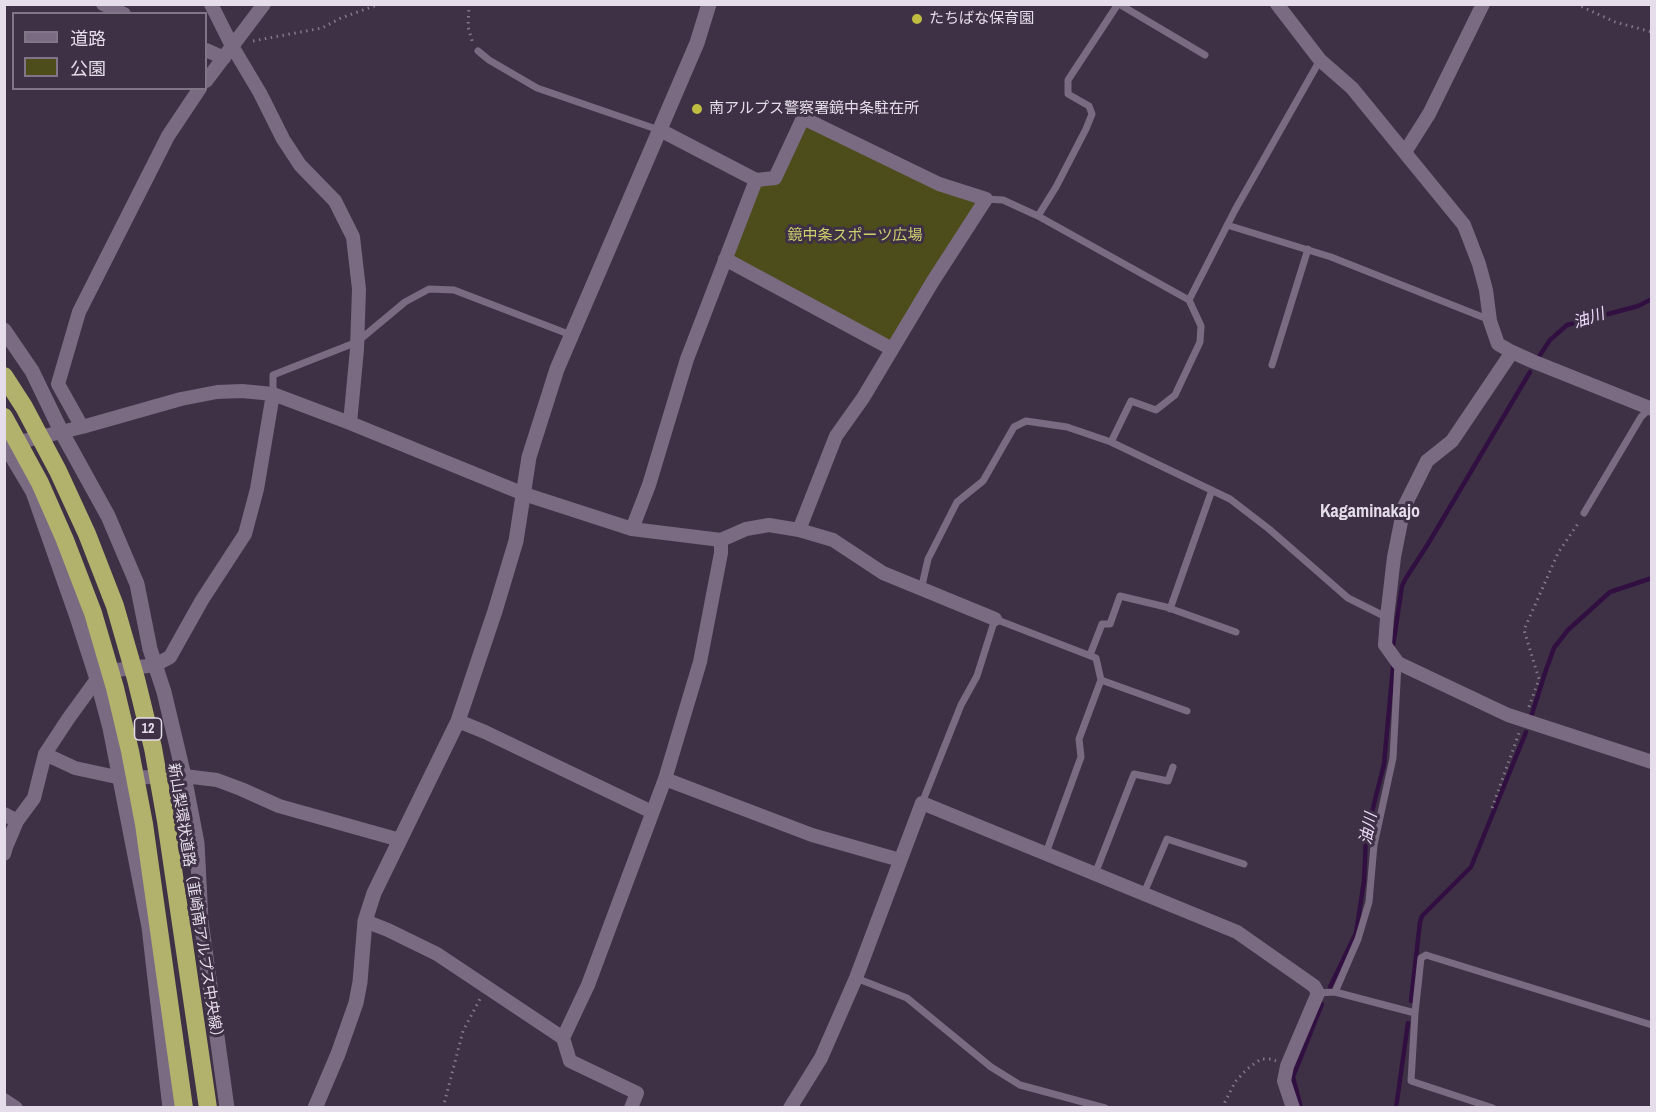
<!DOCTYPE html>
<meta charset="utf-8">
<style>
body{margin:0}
#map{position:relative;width:1656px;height:1112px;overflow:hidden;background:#3e3146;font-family:"Archivo Narrow","Noto Sans JP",sans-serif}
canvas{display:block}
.frame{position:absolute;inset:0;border:6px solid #e5ddea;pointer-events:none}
.legend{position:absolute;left:12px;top:12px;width:195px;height:78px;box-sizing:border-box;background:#3e3146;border:2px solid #817688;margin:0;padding:8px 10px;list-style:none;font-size:18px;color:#e5ddea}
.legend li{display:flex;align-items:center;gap:12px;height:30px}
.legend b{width:30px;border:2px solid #817688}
</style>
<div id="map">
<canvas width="1656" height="1112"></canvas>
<div class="frame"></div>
<ul class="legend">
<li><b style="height:8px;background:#7a6b83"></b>道路</li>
<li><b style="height:16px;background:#4d4d1c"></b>公園</li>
</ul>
</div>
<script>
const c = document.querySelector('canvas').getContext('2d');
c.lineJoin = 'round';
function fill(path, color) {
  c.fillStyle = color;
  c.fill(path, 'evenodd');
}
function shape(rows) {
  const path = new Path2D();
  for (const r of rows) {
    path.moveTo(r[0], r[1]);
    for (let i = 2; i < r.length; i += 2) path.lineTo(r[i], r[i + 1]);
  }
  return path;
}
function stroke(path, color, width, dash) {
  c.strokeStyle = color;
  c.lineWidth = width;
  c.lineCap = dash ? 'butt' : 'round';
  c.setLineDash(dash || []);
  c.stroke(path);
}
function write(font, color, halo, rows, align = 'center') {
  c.font = font + ' "Archivo Narrow","Noto Sans JP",sans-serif';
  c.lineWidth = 6;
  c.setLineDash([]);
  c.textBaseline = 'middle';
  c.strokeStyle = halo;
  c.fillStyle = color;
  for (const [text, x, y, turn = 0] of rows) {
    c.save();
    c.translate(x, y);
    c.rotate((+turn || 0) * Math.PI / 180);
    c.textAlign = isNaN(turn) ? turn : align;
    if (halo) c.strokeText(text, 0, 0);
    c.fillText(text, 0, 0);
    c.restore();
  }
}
fill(shape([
 [803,118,981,206,892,349,725,259,756,180,775,178]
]), '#4d4d1c');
stroke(shape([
 [1538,358,1550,340,1567,325,1638,306,1652,299],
 [1393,646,1402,586,1406,578,1428,544,1530,372],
 [1531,717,1546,670,1554,648,1568,630,1610,592,1652,578],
 [1330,987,1356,933,1364,881,1366,836,1384,764,1393,667],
 [1411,1001,1420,922,1422,916,1471,867,1526,732],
 [1301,1108,1293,1077,1322,1004],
 [1396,1108,1408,1023]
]), '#311041', 4.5);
stroke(shape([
 [469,4,468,27,473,44],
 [1576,4,1615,22,1652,32],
 [253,41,322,28,341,18,380,4],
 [1529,707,1539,679,1524,630,1558,553,1579,522],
 [1492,808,1519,733],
 [443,1108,463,1031,480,999],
 [1222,1108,1235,1082,1247,1069,1261,1059,1272,1059,1276,1061]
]), '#83788a', 3, [1.5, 4.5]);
stroke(shape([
 [1119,4,1205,55],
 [478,51,489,60,537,88,659,130],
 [986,199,1003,200,1038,216,1189,300,1235,210,1320,60],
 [1038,216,1056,187,1086,129,1092,114,1089,106,1068,94,1068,80,1118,4],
 [1227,225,1331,257,1490,320],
 [1272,365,1308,249],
 [273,394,273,375,357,342,405,302,429,289,454,290,571,335],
 [1111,442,1131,401,1156,410,1175,395,1200,342,1201,326,1189,300],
 [1584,513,1641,417,1649,409],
 [921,590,928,559,957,502,983,481,1014,427,1026,421,1067,427,1111,442,1230,499,1269,529,1348,598,1386,617],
 [1170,609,1212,490],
 [1090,655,1102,624,1110,624,1120,596,1166,607,1236,632],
 [1101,680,1187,711],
 [922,803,961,705,977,676,995,619,1096,658,1101,680,1079,739,1081,757,1046,853],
 [1095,874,1134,774,1168,781,1173,767],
 [1144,893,1167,839,1244,864],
 [856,978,907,998,991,1067,1020,1085,1105,1108],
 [1335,992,1358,939,1369,902,1374,845,1393,758,1398,663],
 [1318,993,1335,992,1415,1013,1411,1081,1493,1108],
 [1415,1013,1421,958,1426,955,1652,1025]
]), '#7a6b83', 7);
stroke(shape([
 [103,4,124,14],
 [211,4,232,46,260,93,283,139,300,165,335,201,353,237,359,289,357,349,350,423],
 [1277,4,1320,60,1352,88,1464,225,1479,264,1486,290,1490,321,1498,344,1512,352,1532,361,1652,409],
 [206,50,224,58],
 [206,81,264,4],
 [660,130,756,180,775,178,803,118,939,184,986,199,933,281,863,398,836,436,799,530],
 [1405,152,1429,114,1483,4],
 [725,259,892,349],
 [1512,352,1452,441,1427,461,1404,507,1394,557,1387,617,1385,645,1398,663,1508,715,1652,762],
 [82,427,58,384,79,312,168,136,200,88],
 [11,444,82,427,181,399,217,392,242,391,273,394,350,423,524,494,632,529,721,540,746,529,769,525,799,530,833,540,883,573,995,619],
 [632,529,649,485,687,359,756,180],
 [458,721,485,732,652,812],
 [45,754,75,768,121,778,184,776,217,780,241,789,279,806,400,840],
 [665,779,812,835,900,860],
 [4,814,17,821,34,798,45,754,68,719,97,679,117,670,155,665,170,657,202,600,245,534,257,489,273,394],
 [4,854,6,847,17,821],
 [365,921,388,930,437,954,563,1038,570,1061,637,1093,631,1108],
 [563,1038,588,985,665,779,700,662,721,553,721,540],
 [4,1100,16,1108],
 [790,1108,821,1058,856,978,922,803,1237,932,1314,986,1318,993,1287,1066,1284,1081,1293,1108]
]), '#7a6b83', 14);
stroke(shape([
 [4,330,32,371,61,431,108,516,137,584,150,649,164,692,184,776,197,843,201,921,227,1108],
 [4,443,33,492,77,617,97,679,110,728,149,927,170,1108],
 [315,1108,338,1054,356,1003,360,982,365,921,374,893,458,721,495,611,516,541,529,457,557,369,697,43,709,4]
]), '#7a6b83', 15);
stroke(shape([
 [4,376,24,407,58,471,87,534,115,606,136,679,153,748,166,821,208,1108],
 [4,417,40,483,65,540,93,613,115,688,130,751,144,824,184,1108]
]), '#b2b26c', 18);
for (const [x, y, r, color] of [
 [917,19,6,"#c0be41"],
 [697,109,6,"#c0be41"]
]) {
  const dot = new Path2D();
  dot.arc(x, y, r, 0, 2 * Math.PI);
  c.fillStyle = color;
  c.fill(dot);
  stroke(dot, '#3e3146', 2);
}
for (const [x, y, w] of [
 [148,729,27]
]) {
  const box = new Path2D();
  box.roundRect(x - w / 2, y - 11, w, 22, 4.5);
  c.fillStyle = '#3e3146';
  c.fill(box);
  stroke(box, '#e5ddea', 1.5);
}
write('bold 14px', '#e5ddea', null, [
 ["12",148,729]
]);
write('15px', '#e5ddea', '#3e3146', [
 ["たちばな保育園",929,19],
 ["南アルプス警察署鏡中条駐在所",709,109]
], 'left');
write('15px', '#cfcf6d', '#3e3146', [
 ["鏡中条スポーツ広場",855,236]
]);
write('15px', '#e5ddea', '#3e3146', [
 ["新山梨環状道路（韮崎南アルプス中央線）",195,904,81]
]);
write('italic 16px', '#ecd8f8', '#3e3146', [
 ["油川",1589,319,-18],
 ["油川",1369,829,-79]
]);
write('bold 18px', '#e5ddea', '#3e3146', [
 ["Kagaminakajo",1370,512]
]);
</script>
